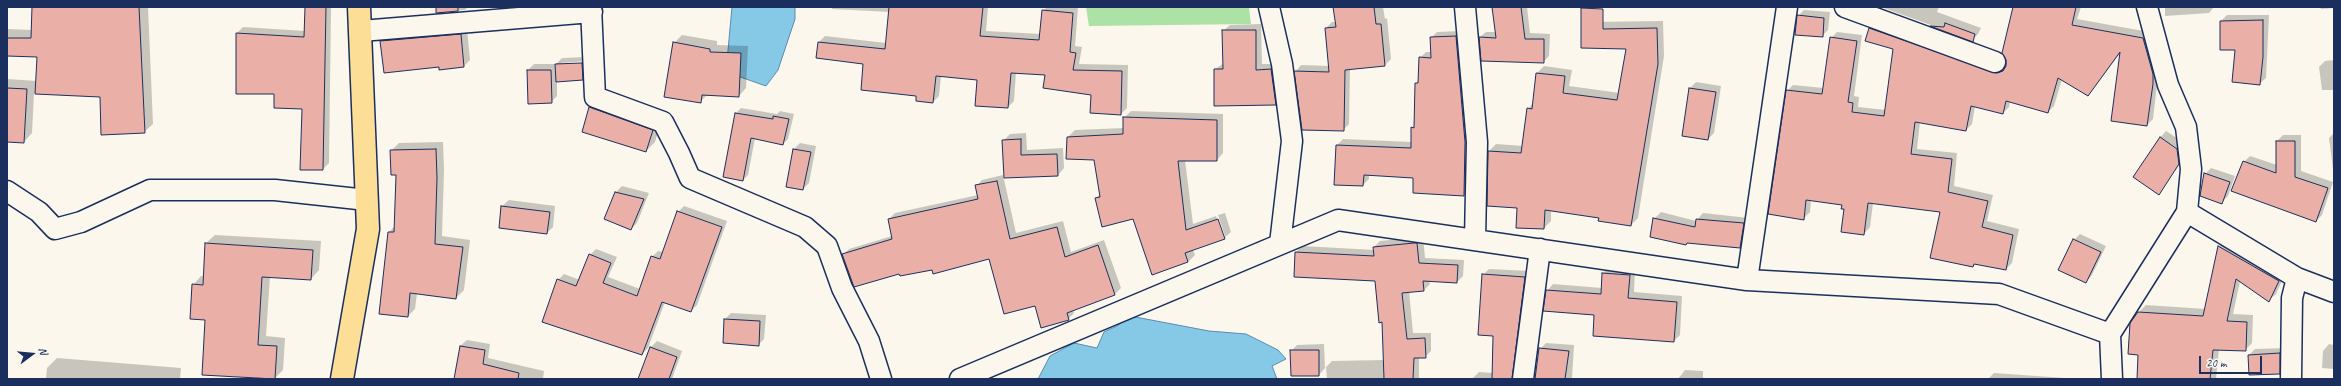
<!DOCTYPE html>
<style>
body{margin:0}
#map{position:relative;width:2341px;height:386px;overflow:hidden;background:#fbf7ec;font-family:Caveat,sans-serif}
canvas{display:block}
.frame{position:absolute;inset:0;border:8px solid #1b2f5e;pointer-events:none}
.north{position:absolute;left:12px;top:334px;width:40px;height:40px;-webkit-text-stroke:3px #fbf7ec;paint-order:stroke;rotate:74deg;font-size:11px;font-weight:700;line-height:16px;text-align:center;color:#1b2f5e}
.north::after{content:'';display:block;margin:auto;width:14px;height:18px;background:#1b2f5e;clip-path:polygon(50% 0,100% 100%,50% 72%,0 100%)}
.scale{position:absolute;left:2199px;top:356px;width:63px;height:18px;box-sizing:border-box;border:2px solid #1b2f5e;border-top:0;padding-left:5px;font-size:12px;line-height:14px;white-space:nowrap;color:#1b2f5e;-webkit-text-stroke:3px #fbf7ec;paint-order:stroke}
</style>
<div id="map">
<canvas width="2341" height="386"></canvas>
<div class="frame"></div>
<div class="north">N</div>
<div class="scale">20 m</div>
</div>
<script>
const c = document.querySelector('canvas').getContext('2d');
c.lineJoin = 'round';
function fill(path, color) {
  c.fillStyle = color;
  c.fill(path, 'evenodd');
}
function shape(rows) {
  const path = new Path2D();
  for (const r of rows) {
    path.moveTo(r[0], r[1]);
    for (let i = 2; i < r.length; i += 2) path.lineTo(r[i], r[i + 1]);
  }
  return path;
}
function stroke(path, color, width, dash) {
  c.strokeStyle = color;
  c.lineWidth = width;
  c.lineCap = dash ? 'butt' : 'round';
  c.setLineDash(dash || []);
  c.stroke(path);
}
fill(shape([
 [1086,7,1249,7,1251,24,1089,26]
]), '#ace2a5');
const water = shape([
 [732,7,795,7,795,19,778,70,766,86,726,72,732,7],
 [1130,316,1209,331,1246,334,1278,350,1286,359,1272,366,1277,379,1038,379,1050,356,1074,343,1097,348,1104,332,1117,326,1130,316]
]);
fill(water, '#85c9e6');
stroke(water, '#5b8bb0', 1);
fill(shape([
 [33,7,148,7,153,124,144,132,101,96,34,93,32,133,24,142,7,141,7,79,37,81,38,56,7,55,7,29,32,30],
 [306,7,331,7,329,163,323,169,301,169,303,108,275,93,237,33,243,27,305,31],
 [437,7,468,7,465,10,437,12],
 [832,7,988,7,986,31,1041,34,1043,11,1047,7,1078,7,1075,46,1082,47,1079,64,1128,65,1127,108,1121,114,1092,94,1046,74,1016,72,1014,101,1008,107,978,79,941,76,939,96,933,102,918,96,865,63,819,42,825,36,886,43,890,12,832,9],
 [1334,7,1383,7,1385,19,1387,18,1391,59,1385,65,1350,68,1349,124,1343,130,1296,71,1301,65,1330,66,1326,28,1332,22,1336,22],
 [1493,7,1527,7,1530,33,1550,34,1549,56,1543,62,1480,37,1486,32,1496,32],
 [1582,7,1594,7,1582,9],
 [1881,7,1939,7,1937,12,1981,28,1978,34,1972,40],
 [2014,7,2081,7,2077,19,2149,32,2159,67,2153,119,2147,125,2122,51,2088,95,2062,79,2054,106,2048,112,2010,101,2009,107,2003,113,1975,106,1972,124,1966,130,1920,122,1917,149,1957,153,1954,186,1993,195,1987,221,2019,229,2012,263,2006,269,1975,263,1973,266,1941,211,1873,203,1870,227,1864,234,1843,204,1811,200,1810,212,1804,218,1787,91,1793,85,1824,88,1831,38,1837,32,1862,35,1854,96,1859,97,1858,107,1886,110,1894,49,1870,29,1876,23,1998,67,2004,68,2007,65],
 [2165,7,2214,7,2209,13,2165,16],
 [2320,7,2334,7,2334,8,2321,9],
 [1804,10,1830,12,1828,30,1822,36,1798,16],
 [2227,15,2269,15,2266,78,2259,84,2237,49,2221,49,2221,21],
 [1663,21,1664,56,1638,218,1631,225,1600,217,1551,210,1551,221,1544,228,1518,207,1489,151,1496,144,1523,146,1528,109,1533,103,1537,73,1544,66,1572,70,1569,86,1620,93,1627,48,1589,22],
 [1261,24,1262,64,1277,64,1281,98,1275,104,1215,69,1224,63,1223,31,1230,25],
 [467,29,470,60,464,66,440,69,440,66,381,41,388,35],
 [1462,31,1470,189,1464,195,1414,177,1369,175,1369,179,1363,185,1337,145,1343,139,1412,142,1420,58,1426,52,1431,52,1431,38,1437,32],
 [682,35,717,41,717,45,748,46,746,88,739,96,708,94,700,102,674,43],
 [588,57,588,73,582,79,557,81,557,96,551,102,528,70,534,64,556,64,562,58],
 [587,61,587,63,561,65,561,63],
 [2334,60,2334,90,2322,90,2319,67,2325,61],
 [1696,82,1721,86,1714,133,1708,139,1690,88],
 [599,98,661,122,655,142,646,151,583,131,590,107],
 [741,108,777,114,780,111,794,114,788,139,783,144,755,138,748,175,743,180,724,176,736,113],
 [1131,111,1223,114,1223,153,1217,160,1185,160,1193,224,1216,216,1223,236,1225,236,1218,215,1225,213,1231,232,1224,238,1193,250,1195,255,1188,262,1133,218,1096,198,1100,194,1094,159,1068,137,1075,130,1124,128,1124,118],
 [2166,131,2183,142,2185,157,2158,194,2160,138],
 [1026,133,1027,150,1063,148,1064,168,1058,175,1005,177,1004,140,1010,134],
 [2334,133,2334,177,2329,138],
 [2283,135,2301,135,2301,171,2333,182,2322,215,2316,221,2244,162,2250,156,2277,165,2277,141],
 [443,142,444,170,442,236,470,240,464,290,456,298,417,293,415,309,408,316,389,232,395,226,397,174,391,151,399,143],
 [800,143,816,146,809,183,803,189,794,149],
 [2211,168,2235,176,2228,196,2222,202,2205,174],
 [1003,175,1016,233,1063,221,1071,252,1104,240,1121,288,1115,294,1073,309,1074,313,1068,319,1036,305,990,258,933,269,900,272,843,255,849,249,892,236,889,219,895,213,978,195,976,186,982,180],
 [622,186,649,193,637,223,631,229,616,192],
 [509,200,555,206,553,227,547,233,502,206],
 [684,206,727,221,697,305,691,311,665,302,648,348,642,354,558,280,564,274,580,280,590,255,596,249,617,257,608,277,640,289,652,257,658,251,663,252,678,212],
 [1661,212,1696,221,1703,213,1749,218,1746,241,1740,247,1654,219],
 [2080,234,2106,246,2092,275,2086,282,2074,240],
 [215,235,321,241,319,270,311,279,270,276,266,336,285,338,283,370,274,379,206,319,193,285,201,276,204,276,206,243],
 [1420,237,1423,237,1425,258,1464,260,1463,276,1457,282,1429,281,1430,284,1424,290,1409,291,1413,333,1431,333,1431,351,1425,357,1419,357,1419,379,1327,379,1326,367,1319,375,1291,351,1297,345,1324,344,1325,368,1332,361,1384,360,1383,321,1376,280,1295,276,1296,252,1302,246,1375,250,1374,247,1380,241],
 [2226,239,2285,274,2276,294,2269,300,2240,281,2233,314,2253,315,2252,343,2245,350,2219,349,2216,379,2138,379,2139,312,2146,305,2206,309,2219,246],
 [1609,267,1635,269,1634,292,1682,296,1680,335,1674,341,1547,291,1553,284,1602,288,1603,273],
 [1489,269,1530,271,1521,379,1472,379,1479,372,1493,373,1494,335,1483,275],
 [731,313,766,315,764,339,758,345,725,319],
 [467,340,490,344,488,358,544,371,543,379,455,379,460,346],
 [657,341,682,351,672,379,639,379,651,347],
 [1546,343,1574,345,1572,379,1534,379,1540,349],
 [2329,344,2334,345,2334,369,2322,368,2323,351],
 [2286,348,2285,367,2279,373,2249,355,2255,349],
 [57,358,181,368,180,379,46,379,47,368],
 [1685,370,1703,371,1703,379,1678,379],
 [1994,373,2079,379,1988,379]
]), '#0003');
const building = shape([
 [32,7,139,7,145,133,101,135,100,97,35,94,37,57,7,56,7,38,31,38,32,7],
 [305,7,326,7,323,170,300,170,302,109,274,108,274,94,236,94,236,33,304,37,305,7],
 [436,7,458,7,458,11,436,13,436,7],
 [889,7,983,7,980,36,1039,40,1042,10,1073,13,1070,52,1076,53,1073,70,1122,71,1121,115,1090,113,1091,95,1043,88,1045,75,1011,73,1008,108,975,106,977,80,936,76,933,103,916,101,916,96,861,90,863,64,816,58,818,42,885,49,889,7],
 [1333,7,1374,7,1376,24,1381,24,1385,66,1345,70,1344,131,1302,130,1294,71,1329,72,1325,28,1336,27,1333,7],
 [1492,7,1521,7,1525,39,1544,39,1544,63,1481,61,1479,37,1496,38,1492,7],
 [2013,7,2076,7,2072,25,2143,38,2153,74,2153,84,2147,126,2111,121,2120,52,2088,96,2058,78,2048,113,2006,101,2003,114,1971,106,1966,131,1915,122,1911,154,1952,159,1948,192,1988,201,1982,227,2013,235,2006,270,1974,264,1973,267,1930,258,1940,212,1868,203,1864,235,1841,232,1844,209,1841,209,1842,205,1806,200,1804,220,1768,214,1786,90,1822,94,1830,37,1857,41,1848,102,1853,103,1852,112,1884,116,1893,49,1865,41,1869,28,1997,73,2003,71,2006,66,2006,60,2002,53,2013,7],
 [1581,8,1603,9,1603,29,1657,28,1658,64,1631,226,1598,221,1599,218,1545,210,1544,229,1516,228,1517,208,1487,206,1488,151,1521,153,1527,108,1532,109,1536,73,1565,76,1563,93,1617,100,1626,49,1581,48,1581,8],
 [1797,15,1824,18,1823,37,1795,35,1797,15],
 [2263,20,2263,57,2260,85,2232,82,2235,50,2220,50,2220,21,2263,20],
 [1945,23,1975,34,1973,42,1930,26,1944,27,1945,23],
 [1222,30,1256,30,1256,70,1271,69,1276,105,1214,106,1214,69,1223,69,1222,30],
 [461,34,464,67,439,70,439,67,384,73,380,41,461,34],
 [1456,36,1465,142,1464,196,1413,193,1413,178,1364,175,1363,186,1334,185,1336,145,1411,148,1411,127,1414,128,1415,83,1418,83,1419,57,1431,58,1430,37,1456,36],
 [673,42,710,49,710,52,741,53,739,97,702,95,701,103,664,97,673,42],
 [582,63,583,80,556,82,555,64,582,63],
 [527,70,551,70,552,103,528,104,527,70],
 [7,88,27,89,24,143,7,142,7,88],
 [1689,88,1716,92,1708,140,1682,136,1689,88],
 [589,107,653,130,646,152,582,132,589,107],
 [735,113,773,119,773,116,789,119,783,145,751,138,743,181,723,177,735,113],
 [1123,117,1217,120,1217,161,1178,161,1186,230,1218,219,1225,239,1185,253,1188,262,1152,275,1133,219,1102,227,1095,198,1100,197,1094,160,1066,159,1067,137,1123,134,1123,117],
 [2160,137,2177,149,2179,164,2159,195,2133,177,2160,137],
 [1021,139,1021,155,1057,154,1058,176,1004,178,1002,140,1021,139],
 [2276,141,2295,141,2295,177,2328,188,2316,222,2231,191,2243,161,2276,173,2276,141],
 [436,149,437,178,435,244,463,247,456,299,410,293,408,317,379,314,388,232,394,232,396,175,391,175,390,150,436,149],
 [793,149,811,152,803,190,786,187,793,149],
 [2204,173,2230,182,2222,204,2200,196,2204,173],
 [997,181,1010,239,1057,227,1065,257,1098,245,1115,295,1067,313,1069,320,1041,328,1035,306,1004,314,989,259,933,274,932,270,900,276,899,274,854,287,842,254,892,239,888,219,978,199,975,185,997,181],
 [615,192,644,199,631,230,604,219,615,192],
 [501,206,550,212,547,234,499,228,501,206],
 [677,211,722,227,691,312,662,302,642,355,542,322,557,279,576,286,589,254,611,263,603,283,637,296,651,256,660,259,677,211],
 [1653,218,1695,227,1696,219,1744,223,1740,248,1687,243,1686,245,1650,237,1653,218],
 [2073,239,2101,252,2086,283,2058,270,2073,239],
 [205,243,313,250,311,280,262,277,258,345,277,346,275,379,202,375,205,320,190,319,192,284,203,285,205,243],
 [1414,243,1417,243,1419,263,1458,265,1457,283,1423,281,1424,291,1402,293,1407,339,1425,338,1426,358,1414,358,1413,379,1384,379,1382,322,1379,323,1375,281,1294,277,1295,252,1374,256,1373,247,1414,243],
 [2218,246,2279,281,2269,302,2236,279,2227,321,2247,322,2246,351,2213,350,2210,379,2137,379,2138,355,2128,354,2130,323,2138,312,2203,316,2218,246],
 [1602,273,1630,275,1628,298,1677,302,1674,342,1593,336,1594,315,1543,311,1546,290,1601,294,1602,273],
 [1482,274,1525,277,1512,379,1492,379,1493,336,1478,335,1482,274],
 [724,319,760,321,759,346,723,343,724,319],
 [460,346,485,350,483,364,519,373,518,379,454,379,460,346],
 [650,347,677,357,669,379,638,379,650,347],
 [1539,348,1569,351,1565,379,1535,379,1539,348],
 [1290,350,1319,350,1319,376,1291,376,1290,350],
 [2280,353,2280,374,2249,375,2248,355,2280,353]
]);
fill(building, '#eab0a7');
stroke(building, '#1b2f5e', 1);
const minor = shape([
 [591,7,595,97,663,122,679,153,690,178,805,227,827,246,842,288,869,341,881,379],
 [1269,7,1282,64,1292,141,1280,244],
 [1465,7,1477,142,1475,240],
 [1845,7,1995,62],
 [361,31,592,12],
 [7,191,39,212,55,229,81,222,150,190,275,190,367,200],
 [2187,212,2297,278,2334,292],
 [1747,280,1787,7],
 [960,379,1338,220,1747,280,1999,294,2110,334],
 [1523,379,1540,249],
 [2112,379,2110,334,2187,212,2191,169,2186,127,2168,85,2147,7],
 [2291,379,2292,298,2297,278]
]);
const primary = shape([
 [342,379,368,229,359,7]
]);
stroke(minor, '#1b2f5e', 23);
stroke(primary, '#1b2f5e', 25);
stroke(minor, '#fbf7ec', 20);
stroke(primary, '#fcde96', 22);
</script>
